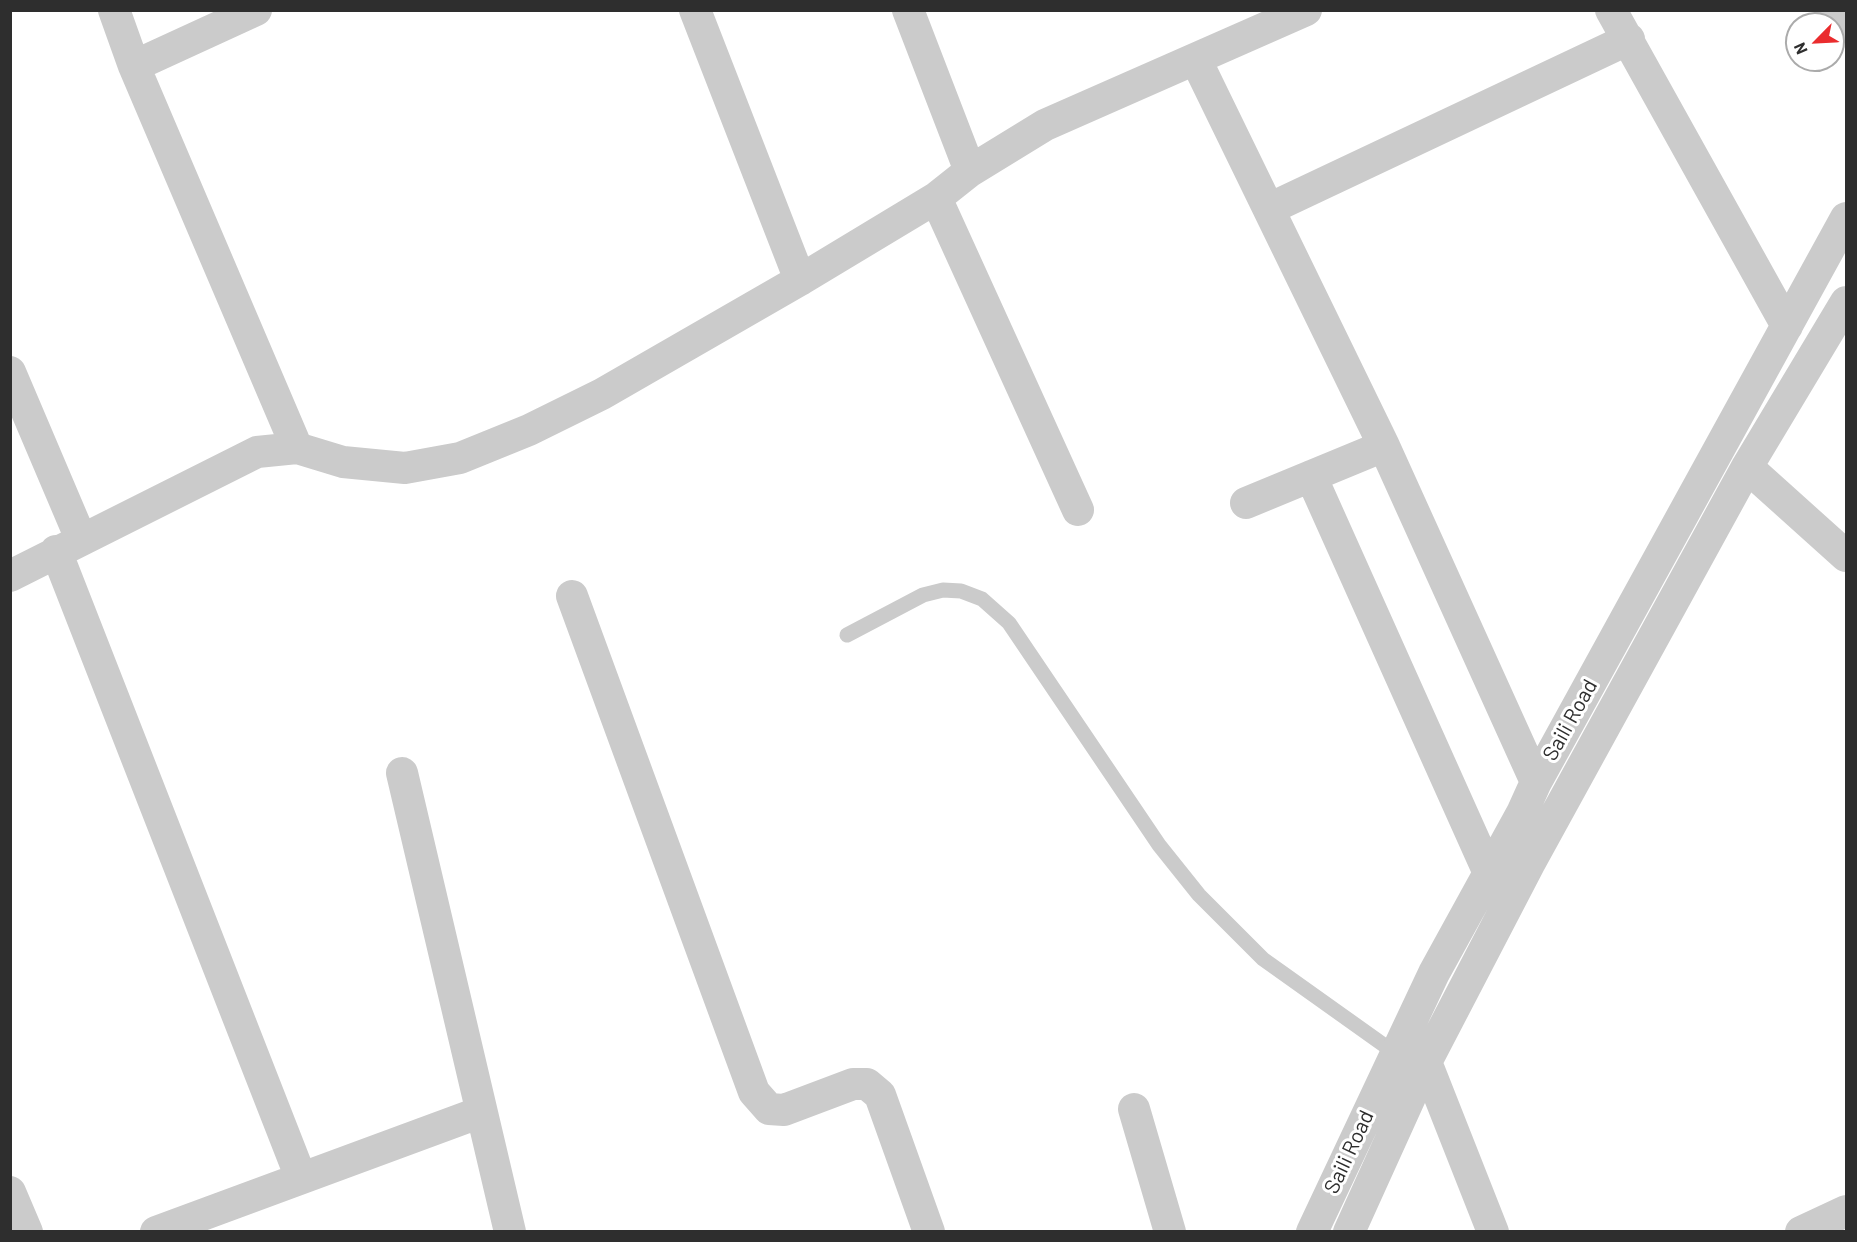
<!DOCTYPE html>
<style>
body{margin:0}
#map{position:relative;width:1857px;height:1242px;overflow:hidden;background:#fff;font-family:Barlow,sans-serif}
canvas{display:block}
.frame{position:absolute;inset:0;border:12px solid #2e2e2e;pointer-events:none}
.north{position:absolute;left:1785px;top:12px;width:60px;height:60px;box-sizing:border-box;background:#fff;border:2px solid #ababab;border-radius:50%;rotate:246deg;font-size:16px;font-weight:700;line-height:24px;text-align:center;color:#2e2e2e}
.north::after{content:'';display:block;margin:auto;width:21px;height:27px;background:#ea2c2e;clip-path:polygon(50% 0,100% 100%,50% 72%,0 100%)}
</style>
<div id="map">
<canvas width="1857" height="1242"></canvas>
<div class="frame"></div>
<div class="north">N</div>
</div>
<script>
const c = document.querySelector('canvas').getContext('2d');
c.lineJoin = 'round';
function shape(rows) {
  const path = new Path2D();
  for (const r of rows) {
    path.moveTo(r[0], r[1]);
    for (let i = 2; i < r.length; i += 2) path.lineTo(r[i], r[i + 1]);
  }
  return path;
}
function stroke(path, color, width, dash) {
  c.strokeStyle = color;
  c.lineWidth = width;
  c.lineCap = dash ? 'butt' : 'round';
  c.setLineDash(dash || []);
  c.stroke(path);
}
function write(font, color, halo, rows, align = 'center') {
  c.font = font + ' Barlow,sans-serif';
  c.lineWidth = 6;
  c.setLineDash([]);
  c.textBaseline = 'middle';
  c.strokeStyle = halo;
  c.fillStyle = color;
  for (const [text, x, y, turn = 0] of rows) {
    c.save();
    c.translate(x, y);
    c.rotate((+turn || 0) * Math.PI / 180);
    c.textAlign = isNaN(turn) ? turn : align;
    if (halo) c.strokeText(text, 0, 0);
    c.fillText(text, 0, 0);
    c.restore();
  }
}
stroke(shape([
 [847,635,923,595,943,590,961,591,982,599,1009,623,1159,845,1199,895,1263,959,1395,1053]
]), '#cbcbcb', 15);
stroke(shape([
 [114,10,134,66,297,448],
 [695,10,800,280],
 [908,10,970,171],
 [1611,10,1787,326],
 [1832,10,1846,27],
 [1196,60,1384,446,1536,782],
 [134,66,256,10],
 [936,198,1078,510],
 [1271,208,1629,39],
 [10,372,81,539],
 [1747,467,1846,556],
 [1311,476,1488,871],
 [1246,503,1384,446],
 [56,551,301,1178],
 [10,576,257,452,297,448,343,462,405,468,460,458,529,430,602,394,800,280,936,198,970,171,1045,125,1306,10],
 [572,596,754,1092,769,1109,784,1110,853,1084,867,1084,880,1095,929,1232],
 [402,773,510,1232],
 [1426,1062,1493,1232],
 [1134,1109,1170,1232],
 [10,1192,27,1232],
 [156,1232,481,1112],
 [1312,1232,1434,973,1522,813,1536,782,1846,218],
 [1349,1232,1426,1062,1529,864,1747,467,1846,302],
 [1801,1232,1846,1211]
]), '#cbcbcb', 32);
write('21px', '#2e2e2e', '#fff', [
 ["Saili Road",1570,720,-61],
 ["Saili Road",1349,1152,-65]
]);
</script>
